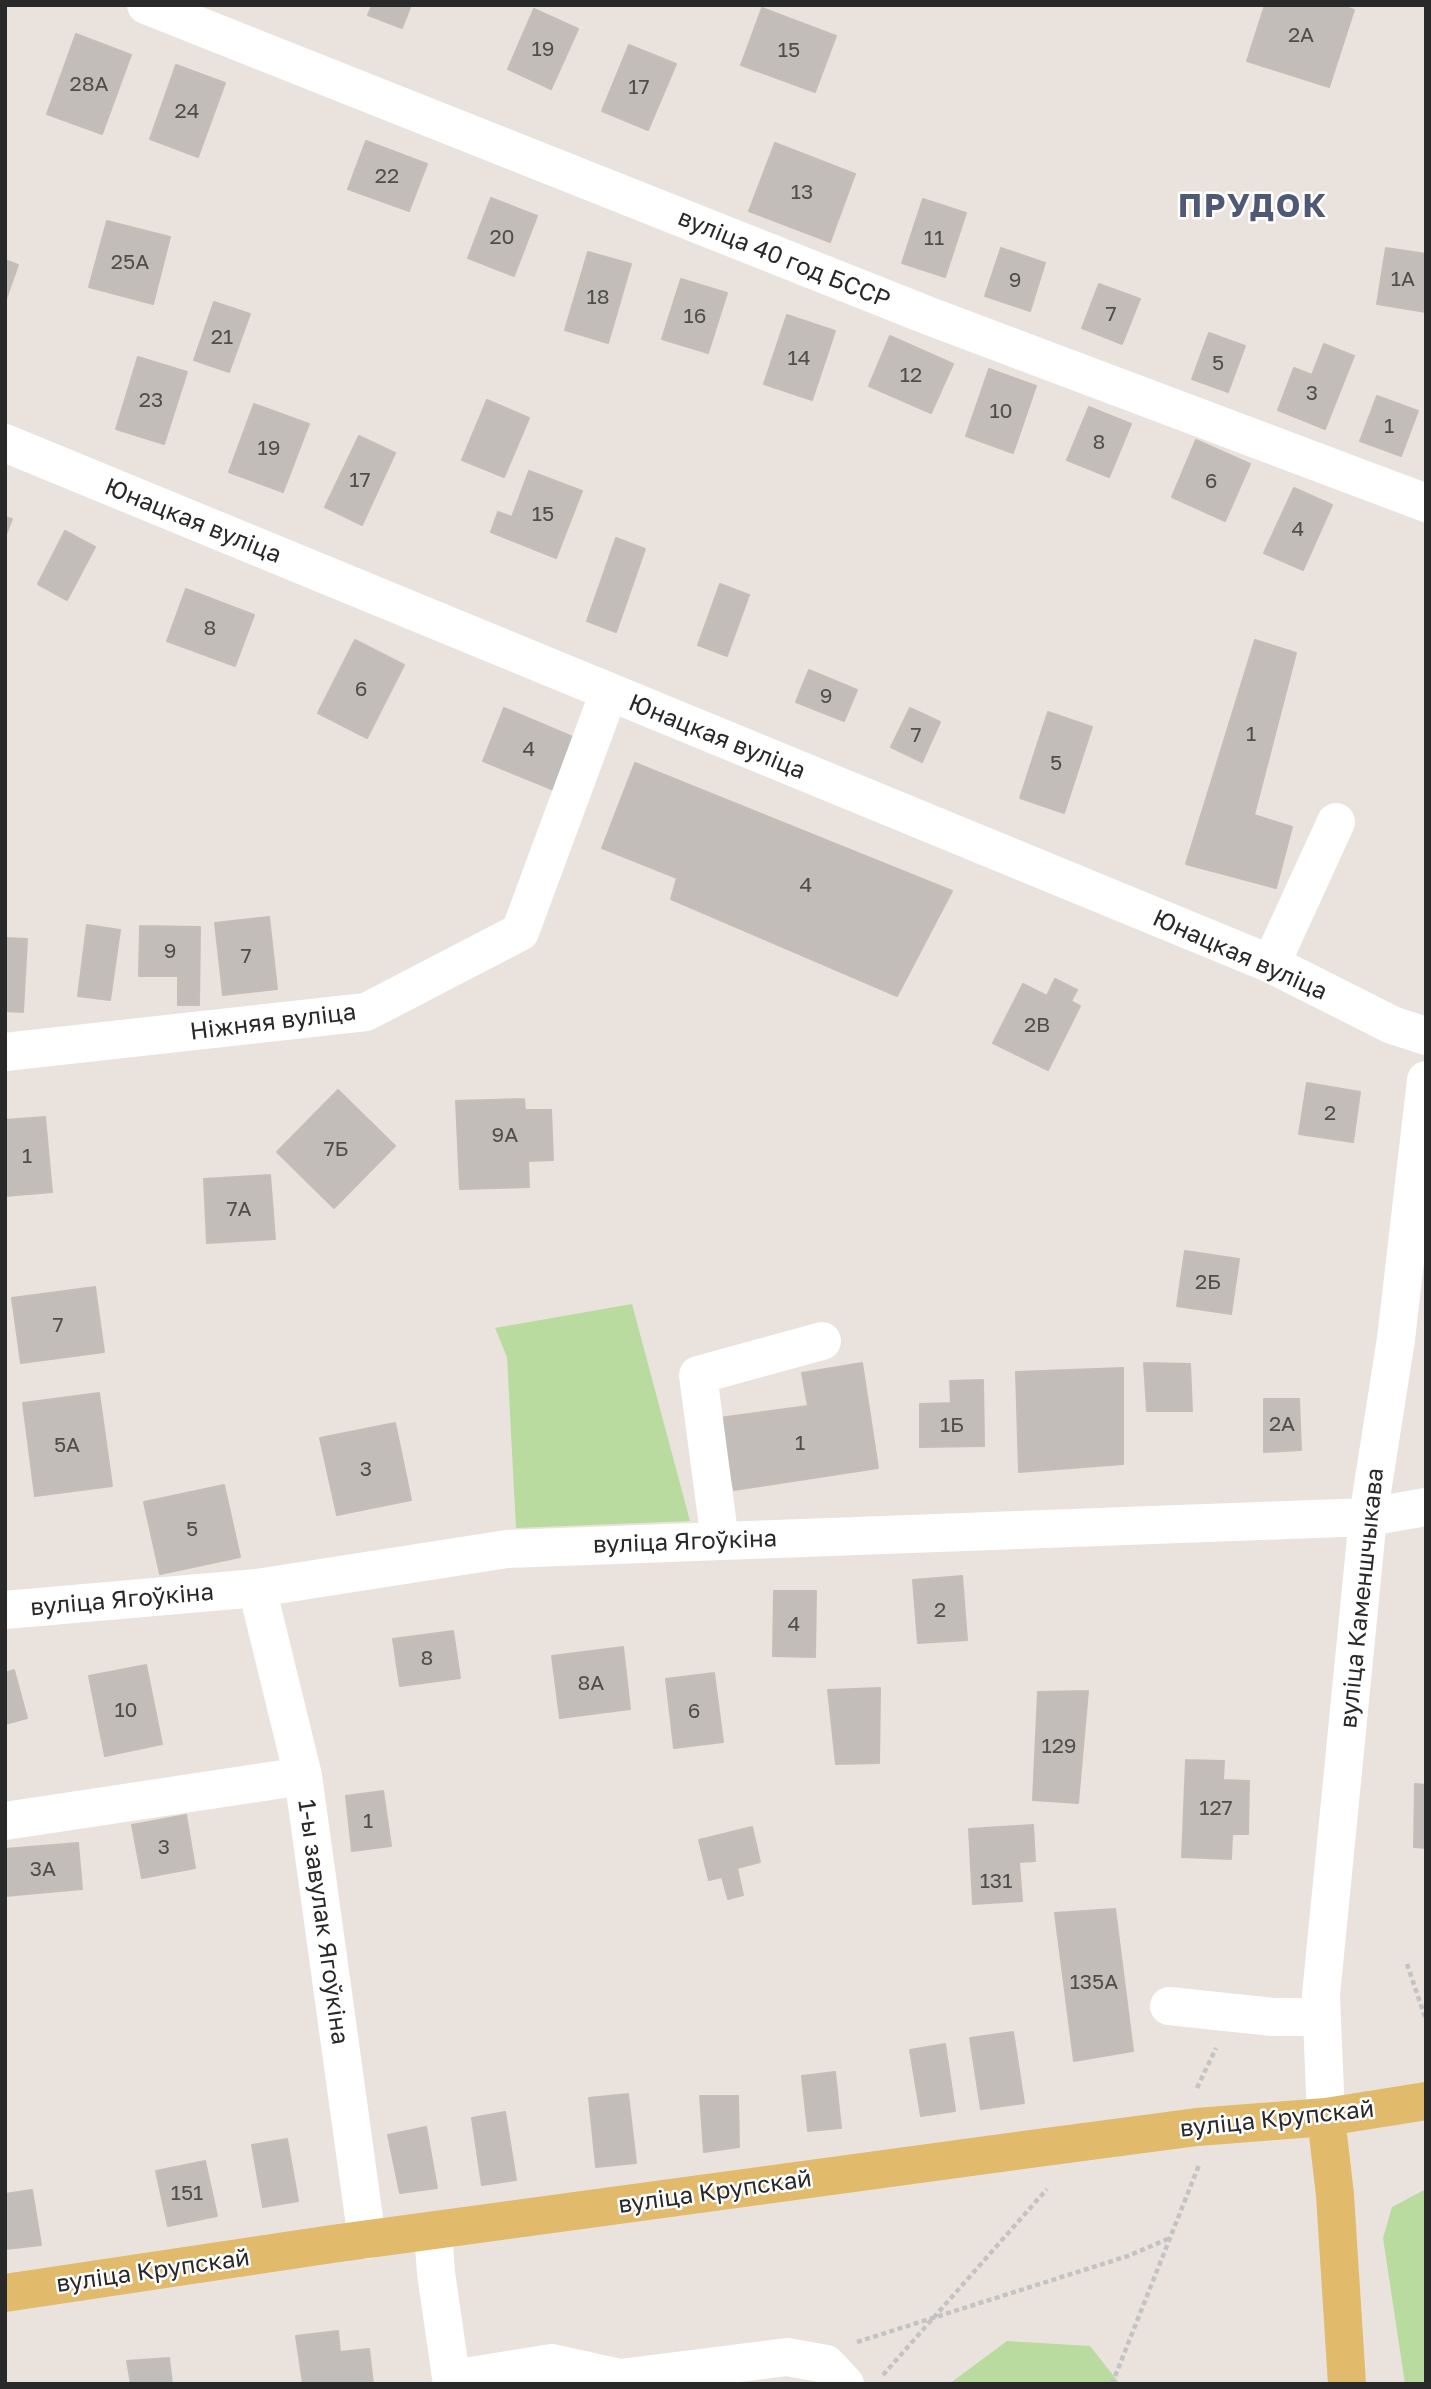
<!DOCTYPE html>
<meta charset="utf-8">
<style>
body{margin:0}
#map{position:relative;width:1431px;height:2389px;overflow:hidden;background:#eae3dd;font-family:"Golos Text",sans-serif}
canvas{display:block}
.frame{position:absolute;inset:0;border:7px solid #292929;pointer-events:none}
</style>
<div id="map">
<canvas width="1431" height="2389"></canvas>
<div class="frame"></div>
</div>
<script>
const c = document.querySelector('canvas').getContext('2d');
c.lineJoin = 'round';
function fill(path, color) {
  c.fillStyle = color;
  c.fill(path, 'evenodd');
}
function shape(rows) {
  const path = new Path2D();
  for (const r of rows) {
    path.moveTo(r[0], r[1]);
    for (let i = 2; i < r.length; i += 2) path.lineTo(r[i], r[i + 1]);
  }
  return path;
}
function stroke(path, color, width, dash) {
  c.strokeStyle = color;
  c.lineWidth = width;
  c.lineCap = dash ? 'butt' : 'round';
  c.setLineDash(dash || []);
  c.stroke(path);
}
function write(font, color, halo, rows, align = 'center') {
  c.font = font + ' "Golos Text",sans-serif';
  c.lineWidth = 5;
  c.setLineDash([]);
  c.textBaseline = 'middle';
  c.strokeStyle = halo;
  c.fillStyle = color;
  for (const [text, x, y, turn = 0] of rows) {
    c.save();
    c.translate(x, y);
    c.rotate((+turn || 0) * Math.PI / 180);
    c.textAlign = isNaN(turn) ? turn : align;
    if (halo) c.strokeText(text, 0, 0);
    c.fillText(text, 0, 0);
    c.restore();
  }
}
fill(shape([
 [632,1304,690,1521,516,1528,507,1357,495,1328],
 [1426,2189,1426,2384,1405,2384,1383,2238,1392,2207],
 [1007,2341,1090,2346,1120,2384,949,2384]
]), '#b9db9f');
const building = shape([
 [372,5,411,5,402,28,368,15,372,5],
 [1265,5,1340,5,1354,10,1329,87,1247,61,1265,5],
 [762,8,836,36,815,92,741,65,762,8],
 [534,9,578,29,551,89,508,69,534,9],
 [76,34,131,55,102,134,47,114,76,34],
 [629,45,676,64,648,130,602,111,629,45],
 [176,65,225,83,198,157,150,139,176,65],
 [366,141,427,164,409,211,348,189,366,141],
 [775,143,855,174,830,242,749,211,775,143],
 [491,198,537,216,514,276,468,258,491,198],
 [923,199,966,213,945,277,902,263,923,199],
 [107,221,170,237,153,304,89,287,107,221],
 [1001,248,1045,263,1030,311,985,296,1001,248],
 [1386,248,1426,254,1426,312,1377,304,1386,248],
 [588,252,631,264,608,343,565,330,588,252],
 [5,260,18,265,5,302,5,260],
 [681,279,727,293,708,353,662,339,681,279],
 [1099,284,1140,299,1122,344,1082,328,1099,284],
 [214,302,250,314,229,372,194,360,214,302],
 [787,315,835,331,812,400,764,384,787,315],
 [1209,333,1245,346,1228,392,1192,379,1209,333],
 [890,336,953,364,931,413,869,386,890,336],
 [1324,344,1354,356,1325,429,1278,410,1294,368,1312,375,1324,344],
 [138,357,187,372,164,444,116,429,138,357],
 [989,369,1036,386,1013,453,966,436,989,369],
 [1377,396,1418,411,1401,456,1360,441,1377,396],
 [487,400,529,418,504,477,462,460,487,400],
 [254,404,309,424,283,492,229,472,254,404],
 [1089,407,1131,424,1109,477,1067,460,1089,407],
 [359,436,395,453,362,525,325,507,359,436],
 [1196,440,1250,464,1225,521,1172,497,1196,440],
 [529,471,582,491,556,558,491,532,498,512,512,517,529,471],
 [1294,488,1332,505,1303,570,1264,553,1294,488],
 [5,517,12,519,5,537,5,517],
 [65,531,95,547,67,600,38,584,65,531],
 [616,538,645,549,616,632,587,621,616,538],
 [720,584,749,595,727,656,698,645,720,584],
 [186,589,254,615,235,666,167,641,186,589],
 [355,640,404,665,367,738,318,713,355,640],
 [1255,640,1296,653,1254,815,1292,827,1276,888,1186,864,1255,640],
 [809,670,857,690,844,721,796,702,809,670],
 [504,708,575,738,554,790,483,761,504,708],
 [910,708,940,722,922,762,891,747,910,708],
 [1048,712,1092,727,1064,813,1020,798,1048,712],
 [635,763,952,891,897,996,671,899,677,878,602,848,635,763],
 [269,917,277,989,223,995,215,923,269,917],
 [87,925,120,930,110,1000,78,996,87,925],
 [140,926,200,927,199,1005,178,1005,178,976,139,976,140,926],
 [5,938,27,939,23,1012,5,1011,5,938],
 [1055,979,1077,990,1071,1001,1080,1006,1048,1070,993,1043,1023,984,1047,996,1055,979],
 [1307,1083,1360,1092,1353,1142,1299,1134,1307,1083],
 [338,1090,395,1146,334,1208,277,1152,338,1090],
 [524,1099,525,1110,551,1110,553,1160,528,1161,529,1187,460,1189,456,1101,524,1099],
 [45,1117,52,1192,5,1196,5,1120,45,1117],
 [270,1175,275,1239,207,1243,204,1179,270,1175],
 [1185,1251,1239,1259,1231,1314,1177,1306,1185,1251],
 [95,1287,104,1352,21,1363,12,1298,95,1287],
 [862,1363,878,1468,734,1490,719,1418,808,1406,802,1373,862,1363],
 [1144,1363,1190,1364,1192,1411,1147,1411,1144,1363],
 [1123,1368,1123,1464,1019,1472,1016,1372,1123,1368],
 [983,1380,984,1446,920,1447,920,1404,951,1403,950,1381,983,1380],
 [99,1393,112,1486,35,1496,23,1403,99,1393],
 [1264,1399,1299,1399,1301,1450,1264,1452,1264,1399],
 [395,1423,411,1500,337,1515,320,1438,395,1423],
 [224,1485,240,1557,160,1574,144,1502,224,1485],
 [962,1576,967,1640,918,1643,913,1580,962,1576],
 [774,1591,816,1591,815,1657,773,1656,774,1591],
 [453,1631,460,1678,400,1686,393,1639,453,1631],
 [623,1647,630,1709,560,1718,552,1656,623,1647],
 [146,1665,162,1744,105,1756,89,1676,146,1665],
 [14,1670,27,1718,5,1724,5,1673,14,1670],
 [714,1673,723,1742,674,1748,666,1679,714,1673],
 [880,1688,879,1763,836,1764,828,1690,880,1688],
 [1088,1691,1078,1803,1033,1800,1038,1692,1088,1691],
 [1186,1760,1224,1761,1223,1780,1249,1781,1248,1834,1232,1834,1231,1859,1182,1857,1186,1760],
 [1415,1784,1426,1785,1426,1848,1414,1847,1415,1784],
 [383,1791,391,1846,352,1851,346,1796,383,1791],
 [186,1815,195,1868,142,1878,132,1825,186,1815],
 [1033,1825,1035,1861,1019,1862,1022,1901,973,1904,969,1829,1033,1825],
 [752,1827,760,1862,737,1868,743,1895,728,1899,722,1877,709,1880,699,1840,752,1827],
 [78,1843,82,1889,5,1896,5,1849,78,1843],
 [1115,1909,1133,2051,1074,2061,1055,1913,1115,1909],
 [1013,2032,1024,2103,981,2109,970,2038,1013,2032],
 [945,2044,955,2111,921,2116,910,2050,945,2044],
 [835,2072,841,2128,808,2131,802,2076,835,2072],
 [628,2094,636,2163,596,2167,589,2098,628,2094],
 [700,2096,738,2096,739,2147,704,2152,700,2096],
 [505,2112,516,2180,482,2185,472,2118,505,2112],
 [426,2127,437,2188,400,2193,388,2135,426,2127],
 [287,2139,298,2201,263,2207,252,2145,287,2139],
 [205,2161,217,2216,168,2226,156,2171,205,2161],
 [32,2190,41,2245,5,2249,5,2194,32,2190],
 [338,2331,340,2352,369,2349,373,2384,303,2384,296,2336,338,2331],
 [169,2358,172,2384,131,2384,127,2361,169,2358]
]);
fill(building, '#c2bdb9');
stroke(building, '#c5beb7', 2);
stroke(shape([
 [1407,1964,1426,2020],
 [1197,2088,1216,2048],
 [857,2342,1128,2256,1170,2238],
 [883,2375,1047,2189],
 [1112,2384,1199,2165]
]), '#c3c3c3', 4.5, [5, 3.5]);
stroke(shape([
 [146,5,929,316,1426,503],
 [5,443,1271,964,1392,1025,1426,1036],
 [1271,964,1336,822],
 [5,1052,366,1012,520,932,609,692],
 [720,1541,698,1375,822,1341],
 [257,1588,303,1776],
 [5,1610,257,1588,507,1549,1368,1517,1426,1507],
 [5,1821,303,1776,367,2240],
 [1169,2006,1273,2017,1322,2017],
 [1326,2117,1321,1995,1368,1517,1396,1339,1426,1080],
 [433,2231,436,2273,452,2384],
 [452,2379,552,2363,620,2378,787,2357,826,2364,845,2384]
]), '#fff', 38);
stroke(shape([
 [1326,2117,1335,2195,1347,2384],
 [5,2293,332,2244,1038,2148,1197,2127,1326,2117,1426,2101]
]), '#e1ba6b', 38);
write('21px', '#4f4e4d', null, [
 ["2А",1301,35],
 ["19",543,49],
 ["15",789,50],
 ["28А",89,84],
 ["17",639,87],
 ["24",187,111],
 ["22",387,176],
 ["13",802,192],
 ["20",502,237],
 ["11",934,238],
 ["25А",130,262],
 ["1А",1403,279],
 ["9",1015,280],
 ["18",598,297],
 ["7",1111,314],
 ["16",695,316],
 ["21",222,337],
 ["14",799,358],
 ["5",1218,363],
 ["12",911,375],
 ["3",1312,393],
 ["23",151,400],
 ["10",1001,411],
 ["1",1389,426],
 ["8",1099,442],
 ["19",269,448],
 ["17",360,480],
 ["6",1211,481],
 ["15",543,514],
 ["4",1298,529],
 ["8",210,628],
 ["6",361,689],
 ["9",826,696],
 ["1",1251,734],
 ["7",916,735],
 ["4",529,749],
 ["5",1056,763],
 ["4",806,885],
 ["9",170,951],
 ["7",246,956],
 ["2В",1037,1025],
 ["2",1330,1113],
 ["9А",505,1135],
 ["7Б",336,1149],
 ["1",27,1156],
 ["7А",239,1209],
 ["2Б",1208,1282],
 ["7",58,1325],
 ["2А",1282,1424],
 ["1Б",952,1425],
 ["1",800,1443],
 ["5А",67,1445],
 ["3",366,1469],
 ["5",192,1529],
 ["2",940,1610],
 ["4",794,1624],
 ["8",427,1658],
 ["8А",591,1683],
 ["10",126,1710],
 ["6",694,1711],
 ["129",1059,1746],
 ["127",1216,1808],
 ["1",368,1821],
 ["3",164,1847],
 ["3А",43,1869],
 ["131",996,1881],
 ["135А",1094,1982],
 ["151",187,2193]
]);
write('24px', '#292929', '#fff', [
 ["вуліца 40 год БССР",784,259,22],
 ["Юнацкая вуліца",193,521,22],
 ["Юнацкая вуліца",717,737,22],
 ["Юнацкая вуліца",1240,955,24],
 ["Ніжняя вуліца",273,1022,-7],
 ["вуліца Ягоўкіна",685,1542,-2],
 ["вуліца Каменшчыкава",1362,1598,-84],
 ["вуліца Ягоўкіна",122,1600,-5],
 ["1-ы завулак Ягоўкіна",323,1922,82],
 ["вуліца Крупскай",1277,2119,-6],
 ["вуліца Крупскай",715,2192,-8],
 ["вуліца Крупскай",153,2271,-8]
]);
c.letterSpacing = '2px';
write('bold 32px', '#4f5975', '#fff', [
 ["ПРУДОК",1253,207]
]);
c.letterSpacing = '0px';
</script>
